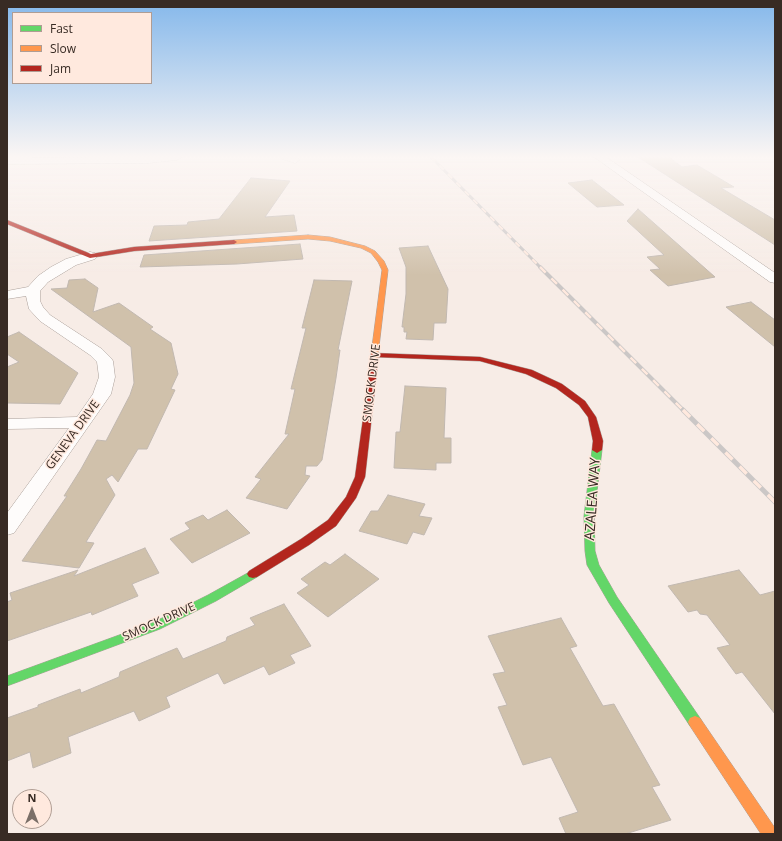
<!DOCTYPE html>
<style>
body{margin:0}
#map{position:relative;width:782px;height:841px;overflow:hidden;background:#f7ece6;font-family:"Open Sans",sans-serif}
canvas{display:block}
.frame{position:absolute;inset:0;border:8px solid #382b24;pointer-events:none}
.legend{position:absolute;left:12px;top:12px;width:140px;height:72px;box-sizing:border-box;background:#ffe9de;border:1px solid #af9d94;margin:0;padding:5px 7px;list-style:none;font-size:12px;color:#382b24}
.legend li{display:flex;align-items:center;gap:8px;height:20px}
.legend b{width:20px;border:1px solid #af9d94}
.north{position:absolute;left:12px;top:789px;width:40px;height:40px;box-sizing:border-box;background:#ffe9de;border:1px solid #af9d94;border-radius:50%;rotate:0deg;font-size:11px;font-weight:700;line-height:16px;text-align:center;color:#382b24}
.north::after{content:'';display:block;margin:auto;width:14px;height:18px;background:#7b6f68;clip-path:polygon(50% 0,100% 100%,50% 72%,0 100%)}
</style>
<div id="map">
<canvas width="782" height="841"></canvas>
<div class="frame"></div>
<ul class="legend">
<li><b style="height:5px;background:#63d668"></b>Fast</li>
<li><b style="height:5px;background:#ff974d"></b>Slow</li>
<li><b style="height:5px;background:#b3261e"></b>Jam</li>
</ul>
<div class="north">N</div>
</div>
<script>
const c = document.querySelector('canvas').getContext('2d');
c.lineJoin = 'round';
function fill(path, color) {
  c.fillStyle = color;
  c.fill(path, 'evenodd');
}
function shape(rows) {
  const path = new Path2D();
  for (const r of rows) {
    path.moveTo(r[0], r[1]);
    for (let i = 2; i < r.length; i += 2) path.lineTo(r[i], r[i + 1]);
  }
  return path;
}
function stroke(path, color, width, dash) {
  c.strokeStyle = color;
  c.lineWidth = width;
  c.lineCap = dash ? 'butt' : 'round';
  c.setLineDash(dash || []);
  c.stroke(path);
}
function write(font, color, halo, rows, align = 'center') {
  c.font = font + ' "Open Sans",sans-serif';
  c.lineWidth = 3;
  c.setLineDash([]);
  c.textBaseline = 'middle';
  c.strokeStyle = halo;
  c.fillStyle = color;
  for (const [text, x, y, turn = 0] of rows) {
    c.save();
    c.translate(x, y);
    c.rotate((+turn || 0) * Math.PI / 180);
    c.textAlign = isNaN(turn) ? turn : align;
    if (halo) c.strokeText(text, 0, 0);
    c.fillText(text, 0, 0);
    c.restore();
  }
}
const building = shape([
 [638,157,669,157,682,167,697,165,734,187,721,188,775,220,775,245,638,157],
 [251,178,290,181,265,217,294,215,297,231,149,241,154,226,187,225,188,222,219,219,251,178],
 [592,180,624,205,597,207,568,183,592,180],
 [638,209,715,277,668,286,650,270,660,269,647,257,664,255,627,221,638,209],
 [300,244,303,259,237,264,140,267,144,255,300,244],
 [428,246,448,289,446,323,434,323,433,340,406,339,407,332,404,332,404,327,402,327,406,294,406,267,399,248,428,246],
 [85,279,98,288,93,312,119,303,153,327,150,329,171,343,178,374,171,389,175,390,147,449,138,449,118,482,112,475,106,479,115,495,86,542,94,543,79,568,22,561,67,496,64,496,81,469,97,440,106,441,130,395,134,383,131,347,51,289,67,288,69,280,85,279],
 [314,280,352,281,338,350,340,350,336,378,322,460,317,466,306,466,305,475,310,476,287,509,246,498,261,479,255,477,289,434,285,434,295,389,291,389,306,328,302,328,314,280],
 [751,302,775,320,775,347,726,307,751,302],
 [19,332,78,373,60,404,7,403,7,367,19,362,7,354,7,337,19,332],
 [405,386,446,388,444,438,451,438,451,463,436,463,436,470,394,468,396,432,400,432,405,386],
 [388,495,425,504,419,516,432,518,424,535,413,532,407,544,359,531,371,511,378,511,388,495],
 [227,510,250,533,192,563,170,539,190,529,185,523,203,515,208,520,227,510],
 [145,548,159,573,132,584,138,596,92,615,91,612,7,641,7,602,12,600,10,593,78,570,74,576,145,548],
 [345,554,379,579,328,617,297,593,309,585,301,579,325,562,330,565,345,554],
 [739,570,760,595,775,591,775,714,742,672,736,674,717,648,730,645,707,615,700,614,697,610,688,612,668,586,739,570],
 [284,604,311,646,290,655,295,663,269,675,264,666,224,684,218,673,166,697,170,707,139,721,134,711,68,737,71,753,33,768,30,752,7,761,7,718,38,707,38,705,80,689,81,693,119,677,120,672,177,648,183,659,226,641,227,637,255,625,250,618,284,604],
 [561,618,577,646,570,648,603,706,614,704,660,785,652,787,671,820,625,834,566,834,559,818,578,812,551,757,523,765,498,707,507,705,493,674,505,672,488,636,561,618]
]);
fill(building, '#d0c1ab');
stroke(building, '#c1b8b0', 1);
const street = shape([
 [182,157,177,160,148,163,7,164,7,158,182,157],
 [281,157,297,157,300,160,295,163,282,159,281,157],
 [594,157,606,157,775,273,775,283,770,282,594,157],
 [90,252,95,253,97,256,95,259,76,265,48,282,40,291,40,301,43,307,50,315,102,349,111,358,113,361,115,377,111,394,14,533,7,535,7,513,69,428,7,429,7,419,77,417,93,394,99,377,97,362,90,355,40,321,29,309,26,296,7,299,7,291,28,287,38,276,51,267,66,259,90,252]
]);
const fast = shape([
 [597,447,602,450,594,516,595,551,599,565,617,597,700,718,702,722,700,726,695,728,690,726,609,603,587,565,585,551,584,516,592,450,597,447],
 [253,570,257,571,259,574,257,577,216,601,160,629,7,686,7,676,152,623,208,595,253,570]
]);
const slow = shape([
 [308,235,330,237,365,246,375,251,384,261,388,270,376,372,370,372,369,370,382,270,378,262,371,253,361,248,330,241,308,239,234,244,231,242,234,240,308,235],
 [695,716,700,718,775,828,775,834,761,834,690,726,688,722,690,718,695,716]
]);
const jam = shape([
 [7,220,91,254,134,247,234,240,237,242,234,244,134,251,90,258,7,224,7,220],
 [372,353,480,357,532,370,562,384,585,401,596,417,603,441,602,450,597,453,592,450,593,441,588,417,579,405,556,388,526,374,480,361,375,357,372,357,371,355,372,353],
 [370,368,376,368,377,370,365,477,356,498,336,526,309,545,257,577,253,578,249,577,247,574,249,571,301,539,328,520,346,497,355,477,370,368]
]);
stroke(street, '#aa9f99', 1);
stroke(fast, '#aa9f99', 1);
stroke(slow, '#aa9f99', 1);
stroke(jam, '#aa9f99', 1);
fill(street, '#fefcfb');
fill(fast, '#63d668');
fill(slow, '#ff974d');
fill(jam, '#b3261e');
const railFar2 = shape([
 [431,157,541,268]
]);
const railFar1 = shape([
 [540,267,684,411]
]);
const rail = shape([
 [683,410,775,502]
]);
stroke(railFar2, '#cbc7c6', 3);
stroke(railFar1, '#cbc7c6', 4);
stroke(rail, '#cbc7c6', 5);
stroke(railFar2, '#ffe9de', 2, [6]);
stroke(railFar1, '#ffe9de', 2.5, [8]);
stroke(rail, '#ffe9de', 3.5, [10]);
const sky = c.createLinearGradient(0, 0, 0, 275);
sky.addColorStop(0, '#85b8eb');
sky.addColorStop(0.57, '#fbf6f4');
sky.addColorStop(1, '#fbf6f400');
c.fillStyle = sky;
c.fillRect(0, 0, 782, 275);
write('12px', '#382b24', '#ffe9de', [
 ["SMOCK DRIVE",372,383,-83],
 ["GENEVA DRIVE",73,435,-54],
 ["SMOCK DRIVE",159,622,-24]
]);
write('14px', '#382b24', '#ffe9de', [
 ["AZALEA WAY",593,499,-86]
]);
</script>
